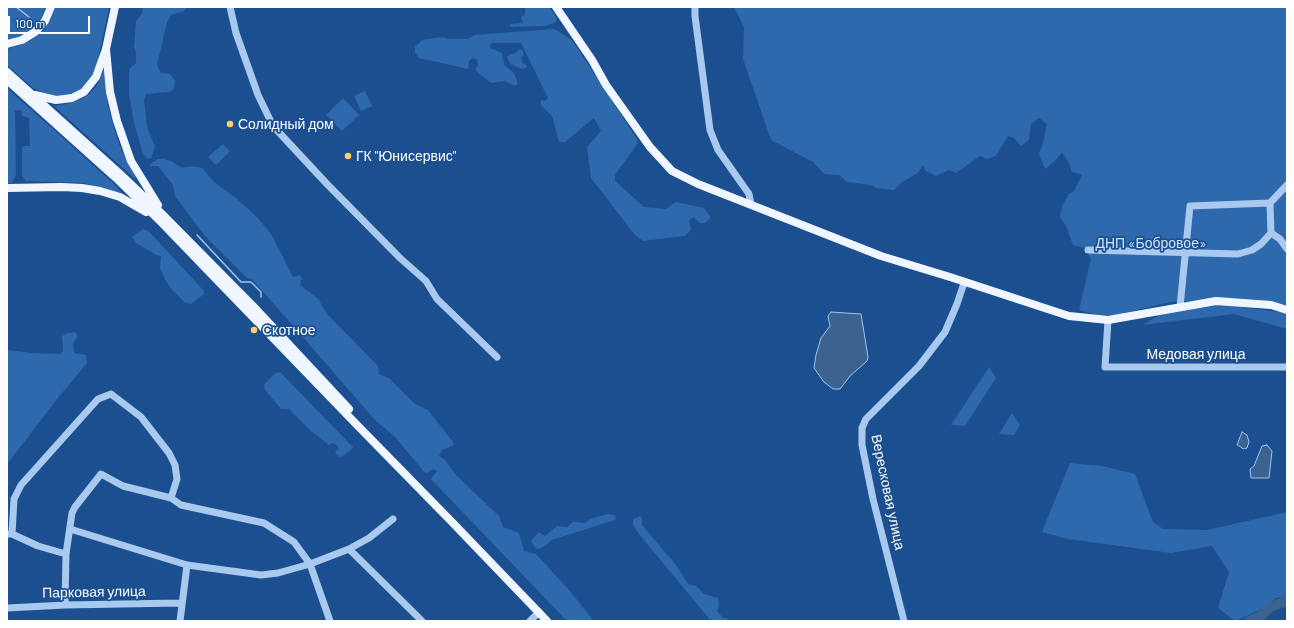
<!DOCTYPE html>
<meta charset="utf-8">
<style>
body{margin:0}
#map{position:relative;width:1294px;height:628px;overflow:hidden;background:#1b4f8f;font-family:Barlow,sans-serif}
canvas{display:block}
.frame{position:absolute;inset:0;border:8px solid #fff;pointer-events:none}
.scale{position:absolute;left:8px;top:16px;width:82px;height:18px;box-sizing:border-box;border:2px solid #fff;border-top:0;padding-left:5px;font-size:12px;line-height:14px;white-space:nowrap;color:#fff;-webkit-text-stroke:3px #1b4f8f;paint-order:stroke}
</style>
<div id="map">
<canvas width="1294" height="628"></canvas>
<div class="frame"></div>
<div class="scale">100 m</div>
</div>
<script>
const c = document.querySelector('canvas').getContext('2d');
c.lineJoin = 'round';
function fill(path, color) {
  c.fillStyle = color;
  c.fill(path, 'evenodd');
}
function shape(rows) {
  const path = new Path2D();
  for (const r of rows) {
    path.moveTo(r[0], r[1]);
    for (let i = 2; i < r.length; i += 2) path.lineTo(r[i], r[i + 1]);
  }
  return path;
}
function stroke(path, color, width, dash) {
  c.strokeStyle = color;
  c.lineWidth = width;
  c.lineCap = dash ? 'butt' : 'round';
  c.setLineDash(dash || []);
  c.stroke(path);
}
function write(font, color, halo, rows, align = 'center') {
  c.font = font + ' Barlow,sans-serif';
  c.lineWidth = 3.5;
  c.setLineDash([]);
  c.textBaseline = 'middle';
  c.strokeStyle = halo;
  c.fillStyle = color;
  for (const [text, x, y, turn = 0] of rows) {
    c.save();
    c.translate(x, y);
    c.rotate((+turn || 0) * Math.PI / 180);
    c.textAlign = isNaN(turn) ? turn : align;
    if (halo) c.strokeText(text, 0, 0);
    c.fillText(text, 0, 0);
    c.restore();
  }
}
fill(shape([
 [7,7,46,7,41,18,32,29,21,36,9,40,7,40],
 [56,7,109,7,97,64,93,76,83,88,72,95,57,96,44,93,33,88,7,65,7,49,24,44,38,36,49,23],
 [143,7,187,7,184,11,171,15,167,22,157,65,161,73,170,74,175,81,174,89,169,92,146,94,144,100,147,127,155,147,151,158,147,159,142,151,134,123,129,94,129,70,132,66,136,63,136,52,134,47,136,21,142,14],
 [525,7,549,7,557,18,556,22,546,26,511,27,509,25,511,24,523,23,521,17,525,15],
 [734,7,1287,7,1287,306,1217,299,1170,302,1120,314,1100,316,1079,310,1091,259,1085,248,1073,245,1066,226,1060,217,1062,206,1069,194,1074,191,1082,175,1072,172,1068,161,1062,153,1054,162,1045,169,1039,154,1043,143,1047,124,1039,118,1031,124,1029,140,1021,146,1014,138,1008,136,996,156,987,159,980,156,956,173,949,170,936,176,926,171,923,165,918,173,902,182,894,190,876,188,870,185,847,182,839,175,824,174,813,162,771,140,743,59,744,27],
 [554,29,572,40,637,139,637,144,615,175,615,181,644,207,666,209,676,202,704,208,711,217,705,223,700,223,693,217,689,221,691,230,685,236,643,241,635,235,591,178,587,147,601,131,594,118,565,142,559,142,552,116,541,105,541,100,545,101,548,98,521,43,491,43,490,48,502,53,504,65,514,73,518,83,515,86,505,81,491,83,475,70,478,65,477,60,473,58,469,61,468,69,419,58,415,53,415,47,422,40,442,37,448,39,468,39,474,35],
 [520,49,523,51,524,55,521,58,522,63,527,65,527,67,522,69,510,64,507,57,510,54,514,54],
 [104,69,108,106,113,125,119,144,136,178,134,178,54,106,67,104,79,100,88,95,96,87],
 [7,88,113,183,122,193,83,183,26,181,22,176,22,148,24,146,30,146,29,118,22,116,21,110,15,111,16,175,12,183,7,183],
 [365,91,372,106,361,111,354,96],
 [343,98,359,115,342,131,326,115],
 [223,144,230,151,216,165,208,157],
 [158,159,165,159,171,161,182,168,192,166,202,168,214,182,236,198,257,217,271,234,293,277,300,275,302,278,300,285,318,299,328,315,378,366,379,374,390,379,415,404,428,410,453,442,454,445,442,450,439,456,445,460,457,476,499,516,503,527,519,533,524,551,536,554,570,591,594,621,569,621,564,618,431,479,437,471,433,469,427,473,424,472,395,437,375,420,252,279,247,278,204,235,175,196,173,185,158,166,150,166,150,164],
 [143,229,148,231,156,239,204,291,204,294,191,304,184,302,169,286,160,269,161,256,156,255,136,243,132,237],
 [1217,304,1287,313,1287,329,1234,314,1142,325,1163,313],
 [75,332,78,337,73,343,74,353,86,355,87,363,58,398,7,464,7,350,31,353,60,354,63,351,62,336,68,333],
 [989,367,996,378,965,426,951,425],
 [280,372,353,447,352,449,340,458,335,452,338,449,337,445,332,443,329,445,311,431,289,409,281,409,265,390,264,384,276,373],
 [1012,413,1020,425,1014,435,999,434],
 [1070,463,1102,466,1135,474,1153,522,1163,529,1207,530,1287,512,1287,597,1276,598,1258,611,1235,621,1218,608,1229,572,1212,546,1171,553,1068,539,1042,532],
 [607,514,615,515,616,518,615,520,552,540,542,548,536,549,531,541,539,532,545,536,557,526,567,527,573,522,585,523,590,519],
 [640,516,642,519,642,525,677,566,688,584,696,586,704,594,718,598,719,606,717,611,723,618,727,618,728,621,711,621,639,534,633,525,633,519]
]), '#2e69ad');
const water = shape([
 [831,312,861,314,868,357,867,361,850,376,840,389,833,389,824,382,814,368,816,355,821,338,830,326,828,316,831,312],
 [1242,432,1247,435,1249,442,1247,448,1243,449,1241,447,1237,445,1242,432],
 [1267,445,1272,451,1269,478,1251,478,1250,469,1254,466,1262,446,1267,445]
]);
fill(water, '#3c6290');
stroke(water, '#9cc4f0', 1);
stroke(shape([
 [16,7,29,17],
 [197,235,241,282,251,282,261,292,261,297]
]), '#9cc4f0', 1.5);
stroke(shape([
 [1249,621,1261,616,1270,607,1287,601]
]), '#3c6290', 10);
stroke(shape([
 [230,7,236,33,258,95,273,126,327,184,400,258,426,281,437,299,497,357],
 [695,7,695,16,710,130,718,150,749,194,751,204],
 [1271,233,1280,239,1287,249],
 [1088,250,1238,254,1252,250,1261,244,1271,233,1270,203,1287,185],
 [1180,307,1190,206,1270,203],
 [1108,320,1105,367,1287,367],
 [70,529,187,565,261,575,278,573,310,564,349,549,369,538,393,519],
 [7,534,12,534,38,546,66,554],
 [12,534,14,499,21,485,98,399,111,394,141,417,169,453,175,465,177,479,171,498,181,505,264,523,294,542,310,564,330,621],
 [349,549,422,621],
 [65,605,66,554,72,513,75,507,101,474,123,486,171,498],
 [7,608,65,605,181,603],
 [180,621,187,565],
 [530,621,539,612],
 [904,621,873,499,862,445,862,428,866,419,919,366,945,332,957,304,964,283]
]), '#a9c9ee', 7);
stroke(shape([
 [556,7,592,60,606,85,650,147,672,171,698,184,881,256,950,277,1069,316,1108,320,1216,301,1271,305,1287,310],
 [7,44,22,40,35,32,45,21,51,7],
 [106,49,110,92,117,121,131,161,158,205],
 [7,72,120,174,165,217,253,306,349,409],
 [7,80,116,178,162,223,358,426,451,521,547,621],
 [35,95,56,100,72,98,84,92,96,77,106,49,115,7],
 [7,188,62,187,82,188,100,191,120,197,146,212]
]), '#f0f6ff', 8);
for (const [x, y, r, color] of [
 [230,124,4,"#ffd166"],
 [348,156,4,"#ffd166"],
 [254,330,4,"#ffd166"]
]) {
  const dot = new Path2D();
  dot.arc(x, y, r, 0, 2 * Math.PI);
  c.fillStyle = color;
  c.fill(dot);
  stroke(dot, '#1b4f8f', 1.5);
}
write('14px', '#fff', '#1b4f8f', [
 ["Солидный дом",238,124],
 ["ГК \"Юнисервис\"",356,156],
 ["Скотное",262,330]
], 'left');
write('14px', '#cfe3fa', '#1b4f8f', [
 ["ДНП «Бобровое»",1151,243]
]);
write('14px', '#fff', '#1b4f8f', [
 ["Медовая улица",1196,354],
 ["Вересковая улица",888,492,78],
 ["Парковая улица",94,592,-1]
]);
</script>
